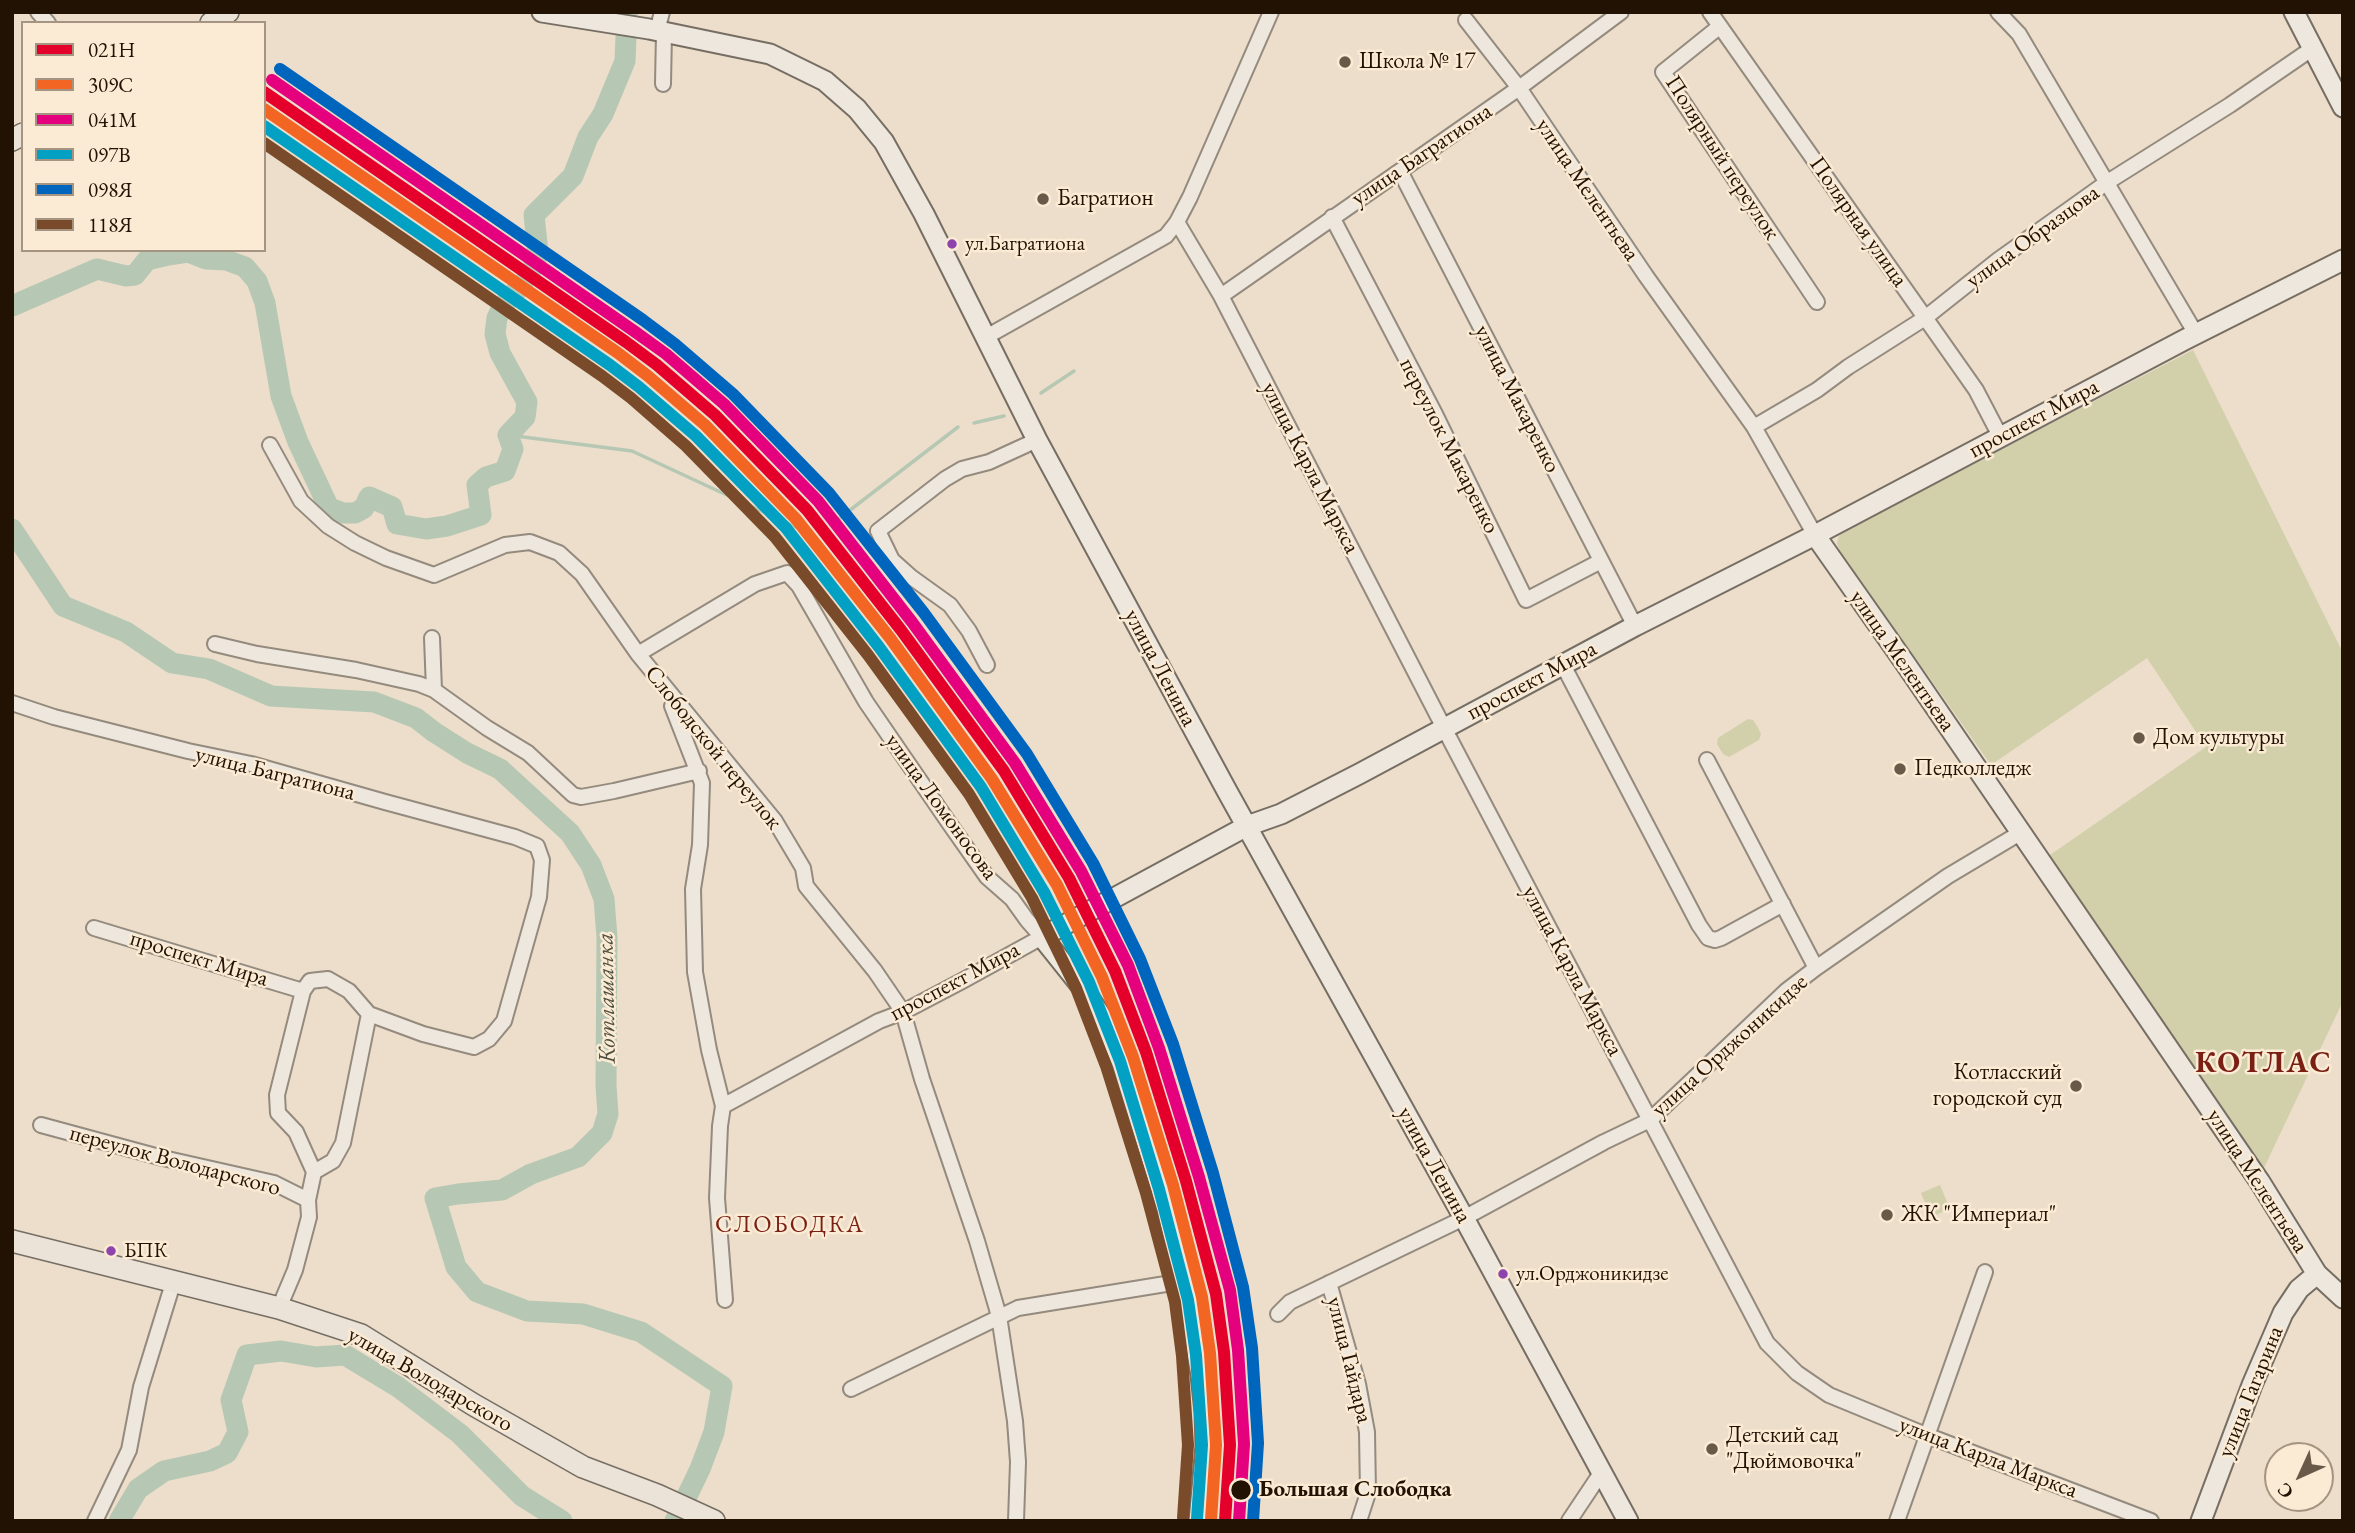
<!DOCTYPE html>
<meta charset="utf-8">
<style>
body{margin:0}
#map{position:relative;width:2355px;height:1533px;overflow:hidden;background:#ecdeca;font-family:"EB Garamond",serif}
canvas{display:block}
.frame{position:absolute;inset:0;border:14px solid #221204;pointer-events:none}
.legend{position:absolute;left:21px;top:21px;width:245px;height:231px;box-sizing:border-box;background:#fbebd4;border:2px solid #a49481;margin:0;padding:9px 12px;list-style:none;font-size:21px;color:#221204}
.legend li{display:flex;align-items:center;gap:14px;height:35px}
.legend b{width:35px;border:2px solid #a49481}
.north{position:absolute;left:2264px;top:1442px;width:70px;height:70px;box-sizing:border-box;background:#fbebd4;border:2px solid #a49481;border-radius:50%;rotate:225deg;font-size:19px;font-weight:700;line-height:28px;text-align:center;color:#221204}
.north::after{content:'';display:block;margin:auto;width:24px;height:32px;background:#695949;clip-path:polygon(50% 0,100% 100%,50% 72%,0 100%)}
</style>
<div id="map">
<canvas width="2355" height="1533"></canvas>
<div class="frame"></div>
<ul class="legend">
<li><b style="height:9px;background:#e4002b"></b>021Н</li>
<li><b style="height:9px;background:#f26522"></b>309С</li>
<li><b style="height:9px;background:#e5007d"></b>041М</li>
<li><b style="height:9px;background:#02a1c4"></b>097В</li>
<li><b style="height:9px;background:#0065bd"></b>098Я</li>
<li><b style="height:9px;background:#7a4b2a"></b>118Я</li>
</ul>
<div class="north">С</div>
</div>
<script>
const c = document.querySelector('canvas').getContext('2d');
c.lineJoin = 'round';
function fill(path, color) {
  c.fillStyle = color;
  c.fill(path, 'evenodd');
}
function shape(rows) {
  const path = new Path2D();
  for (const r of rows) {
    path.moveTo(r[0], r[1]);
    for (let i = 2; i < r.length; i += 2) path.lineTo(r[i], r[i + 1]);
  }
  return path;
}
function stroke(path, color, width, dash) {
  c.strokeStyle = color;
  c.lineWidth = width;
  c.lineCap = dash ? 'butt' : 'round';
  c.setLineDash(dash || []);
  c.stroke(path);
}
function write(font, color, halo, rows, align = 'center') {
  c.font = font + ' "EB Garamond",serif';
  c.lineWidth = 5;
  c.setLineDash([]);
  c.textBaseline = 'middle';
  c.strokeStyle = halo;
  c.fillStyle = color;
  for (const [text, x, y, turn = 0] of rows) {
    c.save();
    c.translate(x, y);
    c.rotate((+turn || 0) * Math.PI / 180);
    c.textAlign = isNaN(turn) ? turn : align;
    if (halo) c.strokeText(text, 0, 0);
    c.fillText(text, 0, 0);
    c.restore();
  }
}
fill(shape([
 [2193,350,2343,653,2343,1001,2263,1170,2050,855,2206,747,2147,658,1991,765,1840,551,1837,543,1839,536,1845,530],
 [1748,719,1753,720,1757,726,1761,734,1759,740,1729,757,1723,754,1717,744,1718,738],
 [1940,1185,1950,1209,1931,1217,1921,1193]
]), '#d2cfab');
stroke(shape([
 [1041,393,1074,371],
 [974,423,1004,416],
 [508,435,632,451,813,535],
 [832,524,958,427]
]), '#b6c8b4', 3.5);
stroke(shape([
 [533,268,538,253,534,215,573,176,588,137,603,114,625,61,627,12],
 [12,306,97,269,126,276,135,275,147,260,168,255,188,252,206,259,226,260,245,267,257,281,265,303,281,396,298,442,329,508,343,513,355,513,364,508,369,497,392,507,397,524,426,529,447,526,481,515,477,485,486,477,505,471,513,449,508,435,525,417,527,402,500,353,495,334,497,318,502,307,523,283],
 [12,529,63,606,126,632,172,663,209,669,271,696,374,702,416,718,434,732,467,753,500,769,570,833,591,865,604,899,607,937,606,1086,608,1114,602,1133,578,1157,531,1174,502,1190,458,1194,435,1198,456,1267,477,1292,527,1311,583,1314,641,1332,722,1386,714,1432,700,1469,675,1521],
 [119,1521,138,1489,164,1471,210,1461,227,1453,238,1432,231,1400,247,1355,281,1351,316,1357,345,1355,398,1387,460,1434,522,1496,562,1521]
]), '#b6c8b4', 21);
const street = shape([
 [38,12,48,23],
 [1710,12,1976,390,2000,436],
 [1998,12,2019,34,2196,334],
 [1466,20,1519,88,1646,276,1754,427,1815,535],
 [1719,27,1663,72,1817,302],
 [657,31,662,12],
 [663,84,664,33],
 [1400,171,1635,626],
 [1332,217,1435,414,1526,600,1601,561],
 [1177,222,1221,296,1444,728,1767,1343,1797,1373,1829,1395,1926,1435,2151,1521],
 [1221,296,1519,88,1621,12],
 [986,337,1166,236,1177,222,1190,197,1271,12],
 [1754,427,1817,390,1848,367,1925,318,1998,260,2106,183,2230,105,2313,48],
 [270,445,301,501,328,526,355,543,386,558,434,575,505,545,530,542,559,553,582,574,638,654,775,821,803,868,806,886,875,971,903,1012,922,1079,977,1241,999,1316,1015,1421,1018,1462,1016,1521],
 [432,638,434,690],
 [215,644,257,654,356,670,419,684,434,690,487,728,528,753,573,795,581,797,614,791,699,771],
 [638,654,755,584,787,573,799,586,866,702,949,823,987,877,1012,899,1027,920,1042,937,962,981,903,1012,879,1021,723,1106],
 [987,665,969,631,950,605,911,577,892,560,878,531,945,479,962,469,989,462,1037,440],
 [1563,665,1699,925,1708,938,1715,940,1721,938,1783,904],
 [12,703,54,717,188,751,251,764,385,802,515,837,537,846,542,860,539,897,504,1021,489,1039,474,1047,423,1034,369,1014],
 [672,706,702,783,700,845,693,889,695,972,709,1050,723,1106,720,1126,717,1198,725,1300],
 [1707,760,1816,968],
 [94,928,303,991],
 [41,1125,163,1158,274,1183,308,1200],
 [1329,1283,1358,1384,1367,1432,1368,1493,1359,1521],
 [279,1308,295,1270,309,1217,308,1200,314,1172,333,1161,343,1143,369,1014,349,991,328,979,310,981,303,991,277,1095,278,1113,296,1132,314,1172],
 [1278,1314,1290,1302,1464,1218,1604,1142,1650,1120,1786,991,1816,968,1948,876,2020,833],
 [851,1389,1018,1308,1184,1281],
 [95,1521,129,1450,141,1387,174,1280],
 [1569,1521,1601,1473],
 [1897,1521,1985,1272]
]);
const secondary = shape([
 [542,12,649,29,770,54,825,81,857,109,884,142,924,214,1037,440,1227,791,1464,1218,1628,1521],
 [2294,12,2343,107],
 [1815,535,1905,663,2260,1182,2317,1274,2343,1298],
 [1199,1521,1206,1446,1205,1412,1201,1375,1188,1303,1167,1209,1122,1063,1105,1022,1082,987,1042,937,1247,826,1281,814,1359,774,1635,626,1815,535,2186,339,2343,260],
 [2201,1521,2252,1385,2283,1313,2299,1289,2317,1274]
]);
const primary = shape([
 [211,23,228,12],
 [12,140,23,134],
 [12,1241,279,1308,361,1335,474,1405,583,1467,657,1495,714,1521]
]);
stroke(street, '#948a7d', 18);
stroke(secondary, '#776e63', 23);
stroke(primary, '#776e63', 24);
stroke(street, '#eee7de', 14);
stroke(secondary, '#eee7de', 19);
stroke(primary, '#ebe3d8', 21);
stroke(shape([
 [264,92,626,342,657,365,715,415,807,510,901,630,1004,771,1069,878,1115,971,1146,1052,1186,1181,1216,1294,1224,1352,1230,1445,1225,1521]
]), '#e4002b', 12);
stroke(shape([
 [264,109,618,353,648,376,705,425,796,519,890,638,992,779,1057,885,1102,977,1133,1057,1173,1185,1202,1297,1210,1353,1216,1445,1211,1520]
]), '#f26522', 12);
stroke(shape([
 [272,80,634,331,666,354,724,404,818,501,912,622,1015,763,1081,871,1128,965,1159,1048,1199,1177,1230,1290,1238,1350,1244,1444,1239,1521]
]), '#e5007d', 12);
stroke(shape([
 [264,126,610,365,639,387,696,436,786,528,879,647,981,787,1044,892,1089,982,1120,1061,1159,1189,1188,1300,1196,1355,1202,1445,1197,1519]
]), '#02a1c4', 12);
stroke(shape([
 [280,69,643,320,675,344,733,394,829,493,924,613,1027,754,1093,863,1140,959,1173,1044,1213,1173,1243,1287,1252,1348,1258,1443,1253,1521]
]), '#0065bd', 12);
stroke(shape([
 [264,143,602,376,631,398,686,446,775,537,868,655,969,794,1032,898,1076,988,1106,1066,1146,1193,1175,1302,1182,1356,1188,1445,1183,1518]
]), '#7a4b2a', 12);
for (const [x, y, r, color] of [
 [1345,62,7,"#695949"],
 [1043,199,7,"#695949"],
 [952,244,6,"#8e44ad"],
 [2139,738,7,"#695949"],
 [1900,769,7,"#695949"],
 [2076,1086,7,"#695949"],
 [1887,1215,7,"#695949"],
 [111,1251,6,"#8e44ad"],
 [1503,1274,6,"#8e44ad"],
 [1712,1449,7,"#695949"],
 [1241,1490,11,"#221204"]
]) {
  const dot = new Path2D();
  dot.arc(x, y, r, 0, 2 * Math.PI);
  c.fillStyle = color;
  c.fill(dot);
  stroke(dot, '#fbebd4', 2.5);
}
write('21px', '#221204', '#fbebd4', [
 ["ул.Багратиона",965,244],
 ["БПК",124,1251],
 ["ул.Орджоникидзе",1516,1274]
], 'left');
write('23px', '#221204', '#fbebd4', [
 ["Школа № 17",1359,62],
 ["Багратион",1057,199],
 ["Дом культуры",2153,738],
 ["Педколледж",1914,769],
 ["Котласский",2062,1073,"right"],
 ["городской суд",2062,1099,"right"],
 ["ЖК \"Империал\"",1901,1215],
 ["Детский сад",1726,1436],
 ["\"Дюймовочка\"",1726,1462]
], 'left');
write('23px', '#221204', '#fbebd4', [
 ["улица Багратиона",1422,155,-34],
 ["Полярный переулок",1722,158,57],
 ["улица Мелентьева",1587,190,56],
 ["Полярная улица",1858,222,55],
 ["улица Образцова",2033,237,-36],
 ["улица Макаренко",1517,399,63],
 ["проспект Мира",2034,419,-28],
 ["переулок Макаренко",1449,446,63],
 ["улица Карла Маркса",1310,468,63],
 ["улица Мелентьева",1902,661,55],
 ["улица Ленина",1160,668,62],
 ["проспект Мира",1532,681,-28],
 ["Слободской переулок",713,748,51],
 ["улица Багратиона",275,774,14],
 ["улица Ломоносова",941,807,54],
 ["проспект Мира",199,959,17],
 ["улица Карла Маркса",1572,971,62],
 ["проспект Мира",955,982,-28],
 ["улица Орджоникидзе",1730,1046,-42],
 ["переулок Володарского",175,1161,15],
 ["улица Ленина",1434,1165,61],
 ["улица Мелентьева",2257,1181,57],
 ["улица Гайдара",1349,1360,76],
 ["улица Володарского",430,1380,30],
 ["улица Гагарина",2251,1392,-68],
 ["улица Карла Маркса",1988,1458,21]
]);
write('bold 23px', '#221204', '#fbebd4', [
 ["Большая Слободка",1259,1490]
], 'left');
write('italic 24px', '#4e4e3e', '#fbebd4', [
 ["Котлашанка",607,998,-91]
]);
c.letterSpacing = '2px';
write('24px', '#7a1f14', '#fbebd4', [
 ["СЛОБОДКА",790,1225]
]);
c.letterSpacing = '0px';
c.letterSpacing = '2px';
write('bold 30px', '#7a1f14', '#fbebd4', [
 ["КОТЛАС",2264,1064]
]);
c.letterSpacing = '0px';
</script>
